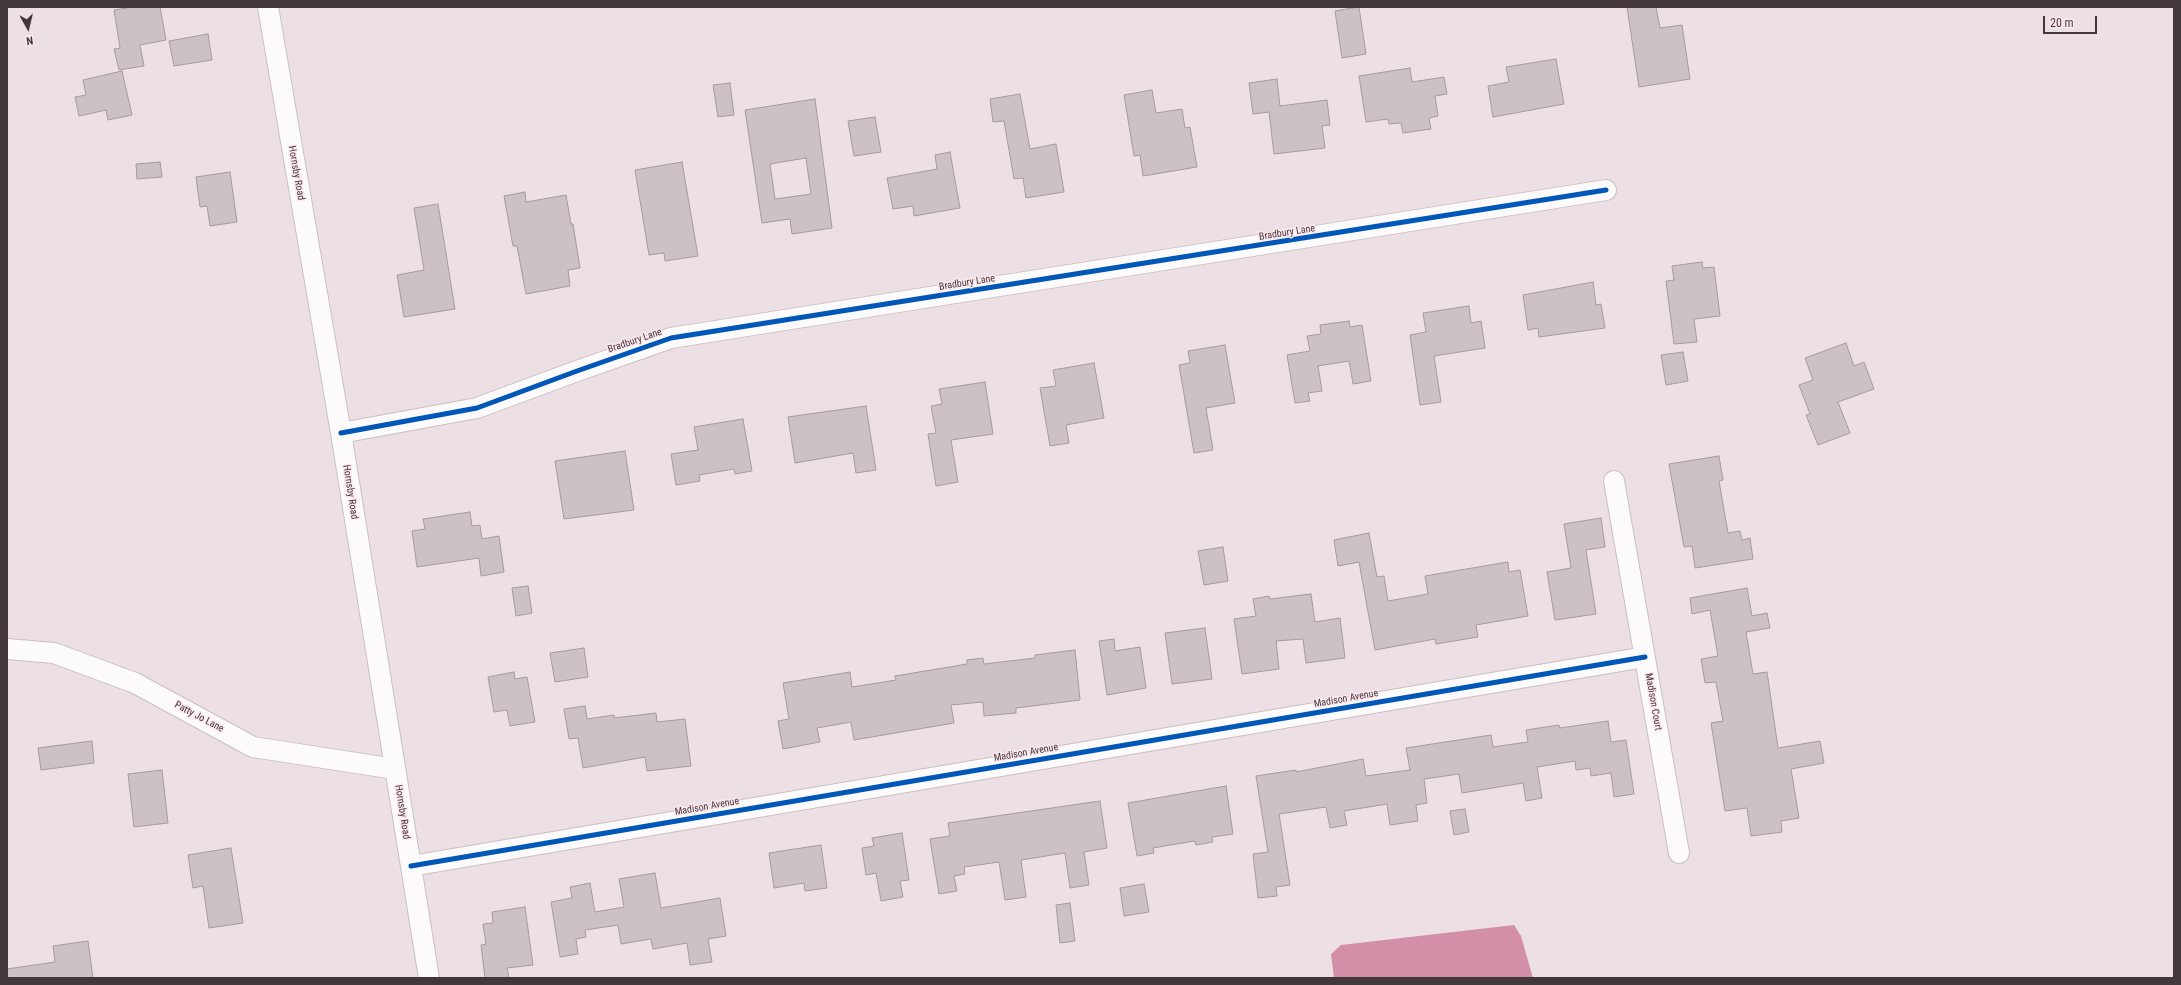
<!DOCTYPE html>
<style>
body{margin:0}
#map{position:relative;width:2181px;height:985px;overflow:hidden;background:#ede0e4;font-family:"Roboto Condensed",sans-serif}
canvas{display:block}
.frame{position:absolute;inset:0;border:8px solid #42383b;pointer-events:none}
.north{position:absolute;left:8px;top:8px;width:40px;height:40px;-webkit-text-stroke:3px #fde8ef;paint-order:stroke;rotate:172deg;font-size:11px;font-weight:700;line-height:16px;text-align:center;color:#42383b}
.north::after{content:'';display:block;margin:auto;width:14px;height:18px;background:#42383b;clip-path:polygon(50% 0,100% 100%,50% 72%,0 100%)}
.scale{position:absolute;left:2043px;top:16px;width:54px;height:18px;box-sizing:border-box;border:2px solid #42383b;border-top:0;padding-left:5px;font-size:12px;line-height:14px;white-space:nowrap;color:#42383b;-webkit-text-stroke:3px #fde8ef;paint-order:stroke}
</style>
<div id="map">
<canvas width="2181" height="985"></canvas>
<div class="frame"></div>
<div class="north">N</div>
<div class="scale">20 m</div>
</div>
<script>
const c = document.querySelector('canvas').getContext('2d');
c.lineJoin = 'round';
function fill(path, color) {
  c.fillStyle = color;
  c.fill(path, 'evenodd');
}
function shape(rows) {
  const path = new Path2D();
  for (const r of rows) {
    path.moveTo(r[0], r[1]);
    for (let i = 2; i < r.length; i += 2) path.lineTo(r[i], r[i + 1]);
  }
  return path;
}
function stroke(path, color, width, dash) {
  c.strokeStyle = color;
  c.lineWidth = width;
  c.lineCap = dash ? 'butt' : 'round';
  c.setLineDash(dash || []);
  c.stroke(path);
}
function write(font, color, halo, rows, align = 'center') {
  c.font = font + ' "Roboto Condensed",sans-serif';
  c.lineWidth = 3;
  c.setLineDash([]);
  c.textBaseline = 'middle';
  c.strokeStyle = halo;
  c.fillStyle = color;
  for (const [text, x, y, turn = 0] of rows) {
    c.save();
    c.translate(x, y);
    c.rotate((+turn || 0) * Math.PI / 180);
    c.textAlign = isNaN(turn) ? turn : align;
    if (halo) c.strokeText(text, 0, 0);
    c.fillText(text, 0, 0);
    c.restore();
  }
}
fill(shape([
 [1514,925,1521,936,1533,978,1334,978,1331,954,1341,945]
]), '#d28fa7');
const building = shape([
 [133,7,160,7,166,40,140,45,144,66,119,70,114,49,120,48,114,10,133,7],
 [1359,7,1366,54,1342,58,1335,11,1359,7],
 [1627,7,1656,7,1660,28,1682,25,1690,79,1639,87,1627,7],
 [208,34,212,60,174,66,169,41,208,34],
 [1556,59,1564,104,1493,117,1488,86,1509,82,1506,67,1556,59],
 [1410,68,1412,82,1444,77,1447,94,1435,96,1438,116,1429,118,1431,129,1403,133,1401,123,1389,124,1388,119,1366,122,1359,76,1410,68],
 [122,71,132,115,108,120,106,110,79,116,75,97,86,95,83,80,122,71],
 [1277,79,1280,106,1327,100,1330,125,1322,126,1325,148,1274,154,1269,112,1253,114,1249,83,1277,79],
 [730,83,734,115,718,117,713,85,730,83],
 [1152,90,1156,113,1182,109,1185,128,1190,127,1197,167,1143,176,1140,155,1134,156,1124,95,1152,90],
 [1020,94,1030,149,1056,144,1064,192,1026,198,1023,178,1014,179,1004,121,993,122,990,99,1020,94],
 [815,99,832,228,792,234,790,219,762,223,745,110,815,99],
 [806,158,811,194,775,199,770,164,806,158],
 [875,117,881,152,854,156,848,121,875,117],
 [950,152,960,208,914,216,913,206,893,209,887,178,937,169,935,155,950,152],
 [160,162,162,177,137,179,136,164,160,162],
 [682,162,698,256,665,261,664,253,649,255,635,170,682,162],
 [230,172,237,222,210,226,207,206,200,207,196,177,230,172],
 [525,192,526,202,566,195,571,224,573,224,580,268,568,270,570,286,526,294,517,246,513,246,504,196,525,192],
 [438,204,455,309,404,317,397,275,424,270,414,208,438,204],
 [1702,262,1703,268,1714,267,1720,316,1694,319,1697,342,1674,344,1666,281,1674,280,1672,266,1702,262],
 [1593,282,1596,305,1601,304,1605,328,1539,337,1538,328,1528,330,1523,295,1593,282],
 [1469,306,1471,323,1481,321,1485,348,1434,356,1441,402,1420,405,1410,335,1426,332,1423,313,1469,306],
 [1349,321,1350,327,1362,325,1371,381,1353,384,1349,361,1318,366,1322,391,1308,393,1310,401,1295,403,1287,355,1310,351,1307,336,1321,334,1320,325,1349,321],
 [1846,343,1854,366,1864,362,1874,389,1838,402,1850,433,1818,445,1806,415,1810,414,1799,385,1813,380,1805,358,1846,343],
 [1225,345,1235,403,1206,408,1213,450,1194,453,1179,365,1190,363,1188,351,1225,345],
 [1683,352,1688,381,1666,385,1661,355,1683,352],
 [1094,363,1104,418,1066,425,1069,443,1050,446,1040,388,1056,386,1053,370,1094,363],
 [985,382,993,434,951,440,958,482,936,486,928,434,936,433,931,406,942,404,939,389,985,382],
 [866,406,876,470,856,473,853,453,795,463,788,417,866,406],
 [743,419,752,471,735,474,734,469,699,475,700,481,676,485,671,454,698,450,694,427,743,419],
 [625,451,634,510,564,519,555,461,625,451],
 [1719,456,1723,480,1719,481,1728,533,1740,531,1742,540,1750,538,1753,559,1695,568,1692,546,1684,547,1669,464,1719,456],
 [470,512,472,526,480,525,482,539,499,536,504,572,481,576,479,558,417,567,412,531,425,529,423,519,470,512],
 [1601,518,1605,547,1586,550,1596,614,1555,620,1547,572,1571,568,1564,524,1601,518],
 [1369,533,1377,577,1384,576,1388,601,1428,594,1425,576,1508,562,1509,572,1520,570,1528,616,1476,625,1478,637,1436,644,1435,639,1375,650,1359,562,1338,566,1334,540,1369,533],
 [1223,547,1228,581,1204,585,1198,551,1223,547],
 [528,586,532,613,516,616,512,588,528,586],
 [1747,588,1752,616,1767,613,1770,628,1746,632,1753,674,1767,672,1778,748,1820,741,1824,763,1791,769,1799,818,1781,821,1782,832,1751,836,1747,808,1725,811,1711,723,1723,721,1716,682,1705,683,1701,659,1718,656,1710,610,1692,614,1690,598,1747,588],
 [1311,594,1315,622,1340,618,1345,658,1306,663,1303,639,1276,641,1279,669,1242,674,1234,619,1256,616,1253,599,1269,596,1270,599,1311,594],
 [1205,628,1212,679,1172,684,1165,633,1205,628],
 [1114,639,1115,651,1140,647,1146,688,1107,695,1099,641,1114,639],
 [584,648,588,677,555,682,550,653,584,648],
 [1075,650,1080,700,1016,708,1016,713,984,716,983,702,951,705,954,723,854,740,851,722,817,728,820,742,783,749,778,721,789,719,783,683,850,672,852,687,896,680,895,676,967,664,967,660,983,658,984,664,1035,658,1035,655,1075,650],
 [514,672,515,679,527,677,535,722,510,726,507,710,494,712,488,677,514,672],
 [585,706,587,719,614,715,614,718,656,713,657,722,685,719,691,766,647,771,645,757,583,768,578,738,569,739,564,709,585,706],
 [1608,721,1611,742,1626,740,1634,794,1614,797,1611,773,1591,776,1590,768,1576,770,1575,761,1537,767,1542,798,1526,801,1523,783,1462,793,1459,774,1424,779,1427,803,1416,805,1418,821,1390,825,1387,804,1344,811,1347,825,1330,828,1326,807,1279,814,1290,885,1276,887,1277,896,1258,898,1253,854,1268,852,1256,776,1296,770,1296,772,1363,759,1366,776,1410,770,1406,748,1491,735,1493,747,1528,742,1526,730,1559,725,1560,728,1608,721],
 [92,741,94,763,41,770,38,748,92,741],
 [162,770,168,823,134,827,128,774,162,770],
 [1226,786,1233,834,1212,837,1213,842,1196,845,1195,841,1153,848,1154,853,1137,856,1128,803,1226,786],
 [1100,801,1107,848,1084,852,1089,885,1070,888,1065,853,1021,860,1026,897,1005,900,999,862,964,867,965,874,954,876,957,891,939,894,930,839,950,836,948,823,1100,801],
 [1465,809,1469,832,1454,835,1450,811,1465,809],
 [902,833,909,880,900,881,903,897,881,901,876,873,866,875,862,848,874,846,872,838,902,833],
 [821,845,827,888,805,891,804,883,774,888,769,853,821,845],
 [231,848,243,923,209,928,203,886,193,888,188,855,231,848],
 [655,873,661,908,720,898,726,936,708,939,712,962,690,965,687,943,653,949,651,939,621,944,618,925,585,930,586,937,576,939,578,954,560,957,551,902,572,898,570,887,590,883,595,912,624,907,619,879,655,873],
 [1144,884,1149,912,1124,916,1120,888,1144,884],
 [1070,903,1075,941,1060,943,1056,905,1070,903],
 [525,907,533,965,507,968,509,978,485,978,481,945,486,944,483,924,493,923,492,912,525,907],
 [88,941,93,978,7,978,7,969,55,962,53,946,88,941]
]);
fill(building, '#ccc2c5');
stroke(building, '#a49b9e', 1);
const minor = shape([
 [268,7,341,433,429,978],
 [341,433,477,408,577,371,671,338,1606,190],
 [1614,481,1679,853],
 [7,649,54,653,135,683,253,747,395,769],
 [411,866,1645,657]
]);
stroke(minor, '#c9bfc2', 22);
stroke(minor, '#fcfafb', 20);
stroke(shape([
 [341,433,477,408,577,371,671,338,1606,190],
 [411,866,1645,657]
]), '#0057b8', 5);
write('10px', '#42383b', '#fde8ef', [
 ["Hornsby Road",296,173,80],
 ["Bradbury Lane",1287,233,-9],
 ["Bradbury Lane",967,283,-9],
 ["Bradbury Lane",635,341,-19],
 ["Hornsby Road",350,492,81],
 ["Madison Avenue",1346,699,-10],
 ["Madison Court",1653,702,80],
 ["Patty Jo Lane",199,717,28],
 ["Madison Avenue",1026,753,-10],
 ["Madison Avenue",707,807,-10],
 ["Hornsby Road",402,812,81]
]);
</script>
